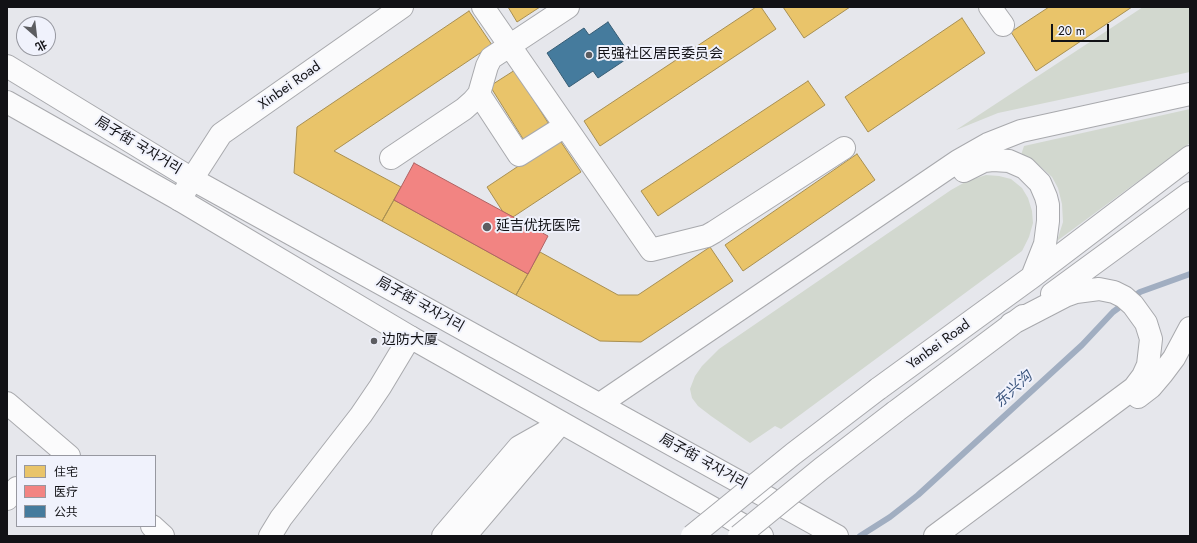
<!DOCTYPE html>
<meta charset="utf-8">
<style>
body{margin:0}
#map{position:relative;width:1197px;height:543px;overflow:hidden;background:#e6e7ec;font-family:Jost,"Noto Sans SC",sans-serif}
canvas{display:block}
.frame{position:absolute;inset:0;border:8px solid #121216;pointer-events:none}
.legend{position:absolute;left:16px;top:455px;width:140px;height:72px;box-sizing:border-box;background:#f0f2fc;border:1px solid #9798a0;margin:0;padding:5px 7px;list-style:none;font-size:12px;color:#121216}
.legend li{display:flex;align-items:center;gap:8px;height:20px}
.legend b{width:20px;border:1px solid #9798a0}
.north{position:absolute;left:16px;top:16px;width:40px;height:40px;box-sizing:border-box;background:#f0f2fc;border:1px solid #9798a0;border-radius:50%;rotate:152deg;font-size:11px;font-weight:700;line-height:16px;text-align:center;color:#121216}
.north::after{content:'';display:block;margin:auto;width:14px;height:18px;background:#5c5d61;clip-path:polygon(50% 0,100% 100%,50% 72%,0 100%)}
.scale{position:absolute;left:1051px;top:24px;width:58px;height:18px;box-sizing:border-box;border:2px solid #121216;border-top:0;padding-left:5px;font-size:12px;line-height:14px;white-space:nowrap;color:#121216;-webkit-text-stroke:3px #f0f2fc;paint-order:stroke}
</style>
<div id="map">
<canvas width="1197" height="543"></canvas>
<div class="frame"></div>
<ul class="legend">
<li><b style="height:11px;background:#e9c46a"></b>住宅</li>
<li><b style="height:11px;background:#f28482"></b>医疗</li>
<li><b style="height:11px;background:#457b9d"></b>公共</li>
</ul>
<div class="north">北</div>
<div class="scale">20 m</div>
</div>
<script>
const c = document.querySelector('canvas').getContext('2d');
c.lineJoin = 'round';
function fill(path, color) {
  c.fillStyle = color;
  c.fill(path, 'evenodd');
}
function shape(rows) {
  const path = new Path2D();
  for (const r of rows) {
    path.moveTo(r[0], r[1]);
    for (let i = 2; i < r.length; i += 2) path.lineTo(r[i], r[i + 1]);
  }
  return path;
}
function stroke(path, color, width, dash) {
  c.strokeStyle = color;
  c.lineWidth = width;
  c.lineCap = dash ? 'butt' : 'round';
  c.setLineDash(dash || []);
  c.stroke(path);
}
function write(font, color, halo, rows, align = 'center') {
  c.font = font + ' Jost,"Noto Sans SC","Noto Sans KR",sans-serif';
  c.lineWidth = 4;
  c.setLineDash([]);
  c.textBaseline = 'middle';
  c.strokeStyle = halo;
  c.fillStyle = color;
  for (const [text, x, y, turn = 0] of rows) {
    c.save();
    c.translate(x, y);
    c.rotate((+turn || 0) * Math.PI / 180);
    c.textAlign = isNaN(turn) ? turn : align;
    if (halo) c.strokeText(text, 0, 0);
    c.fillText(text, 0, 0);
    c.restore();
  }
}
fill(shape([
 [1143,7,1190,7,1190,72,998,113,956,130],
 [1190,109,1190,143,1057,241,1063,222,1062,204,1058,188,1052,177,1041,167,1021,155,1024,146],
 [986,175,999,176,1011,179,1022,188,1028,198,1032,211,1033,223,1029,237,1022,251,781,429,775,426,750,443,711,416,698,406,692,398,690,389,695,376,702,366,719,349,951,190,967,181]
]), '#d2d8cf');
const homes = shape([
 [508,7,540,7,517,22,508,7],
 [756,7,761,7,776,29,600,146,584,121,756,7],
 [783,7,850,7,804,38,783,7],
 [1049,7,1132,7,1036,71,1011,32,1049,7],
 [469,11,492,45,334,151,401,187,382,221,294,173,297,127,469,11],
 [962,18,985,53,868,132,845,97,962,18],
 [515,70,550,126,525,142,490,86,515,70],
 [808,81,825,105,658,216,641,191,808,81],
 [559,139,581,172,513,217,503,212,487,187,559,139],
 [857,154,875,180,743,271,725,245,857,154],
 [394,200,528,274,516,295,382,221,394,200],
 [710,247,733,281,641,342,600,341,516,295,540,252,618,295,638,295,710,247]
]);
fill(homes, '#e9c46a');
stroke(homes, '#a88f51', 1);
const health = shape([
 [414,163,548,236,528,274,394,200,414,163]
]);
fill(health, '#f28482');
stroke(health, '#af6262', 1);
const public = shape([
 [608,22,631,56,598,78,593,71,569,87,547,53,584,28,589,35,608,22]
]);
fill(public, '#457b9d');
stroke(public, '#365c74', 1);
stroke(shape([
 [860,536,890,517,918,495,1082,345,1113,312,1140,292,1190,274]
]), '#a1aec1', 6);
const minor = shape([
 [483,7,651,250,707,236,714,232,844,148],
 [990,7,1003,25],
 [479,94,519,155,565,126],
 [391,158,464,109,473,101,479,94,487,66,491,58,568,7],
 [180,200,192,179,221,134,402,7],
 [7,403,69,456],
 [7,499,17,488],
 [152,526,163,536],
 [270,536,281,518,361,415,380,387,410,337],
 [443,536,519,447,558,425]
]);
const major = shape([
 [7,66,192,179,837,536],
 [7,102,180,200,410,337,762,536],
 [964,171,984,161,993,160,1009,161,1025,168,1040,183,1046,197,1048,205,1048,221,1045,244,1032,277],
 [1052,294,1190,193],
 [878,389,1032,277,1190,157],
 [1138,397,1151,387,1162,374,1174,358,1190,328],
 [600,404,958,161,988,144,1021,131,1190,94],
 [895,412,1023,316],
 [465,536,561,423],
 [935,536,1134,388,1143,376,1148,365,1151,339,1146,323,1133,305,1124,297,1114,292,1099,289,1076,292,1065,296,1011,324]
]);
stroke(minor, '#a8a9ad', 24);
stroke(major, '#a8a9ad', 24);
stroke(minor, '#fbfbfc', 22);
stroke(major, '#fbfbfc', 22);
const majorBridge = shape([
 [692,536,793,454,878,389],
 [739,536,821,469,895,412]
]);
stroke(majorBridge, '#a8a9ad', 24, []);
stroke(majorBridge, '#fbfbfc', 22);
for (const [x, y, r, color] of [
 [589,55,4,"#5c5d61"],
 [487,227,5,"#5c5d61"],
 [374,341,4,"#5c5d61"]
]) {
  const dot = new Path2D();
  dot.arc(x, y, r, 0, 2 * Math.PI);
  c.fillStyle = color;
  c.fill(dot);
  stroke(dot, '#f0f2fc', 1.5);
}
write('14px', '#121216', '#f0f2fc', [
 ["民强社区居民委员会",597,55],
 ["延吉优抚医院",496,227],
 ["边防大厦",382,341]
], 'left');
write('14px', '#121216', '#f0f2fc', [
 ["Xinbei Road",290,86,-35],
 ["局子街 국자거리",138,146,31],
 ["局子街 국자거리",420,305,29],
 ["Yanbei Road",939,345,-36],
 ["局子街 국자거리",703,462,29]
]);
write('italic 15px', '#3c567e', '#f0f2fc', [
 ["东兴沟",1014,390,-43]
]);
</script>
